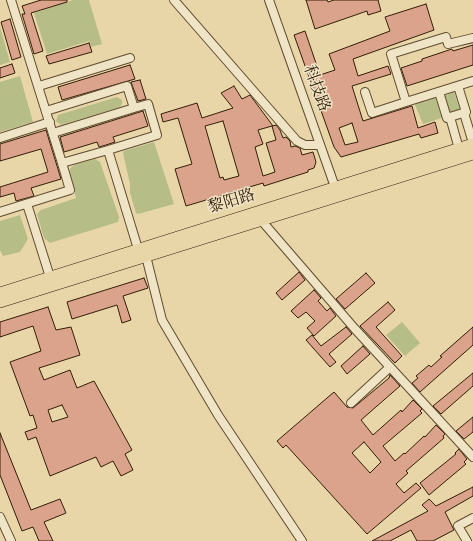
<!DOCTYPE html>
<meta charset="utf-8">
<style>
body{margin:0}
canvas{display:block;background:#e8d6a9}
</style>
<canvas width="473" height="541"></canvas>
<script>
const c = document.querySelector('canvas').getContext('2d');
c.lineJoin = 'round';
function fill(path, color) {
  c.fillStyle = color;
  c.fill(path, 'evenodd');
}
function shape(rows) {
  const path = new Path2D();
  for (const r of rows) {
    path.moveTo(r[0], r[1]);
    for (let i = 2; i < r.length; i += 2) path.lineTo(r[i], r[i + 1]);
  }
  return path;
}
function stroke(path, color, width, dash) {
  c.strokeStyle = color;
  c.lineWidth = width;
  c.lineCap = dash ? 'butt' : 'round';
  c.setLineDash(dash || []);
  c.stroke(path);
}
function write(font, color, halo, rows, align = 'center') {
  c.font = font + ' "Sorts Mill Goudy","Noto Serif SC",serif';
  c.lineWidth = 3;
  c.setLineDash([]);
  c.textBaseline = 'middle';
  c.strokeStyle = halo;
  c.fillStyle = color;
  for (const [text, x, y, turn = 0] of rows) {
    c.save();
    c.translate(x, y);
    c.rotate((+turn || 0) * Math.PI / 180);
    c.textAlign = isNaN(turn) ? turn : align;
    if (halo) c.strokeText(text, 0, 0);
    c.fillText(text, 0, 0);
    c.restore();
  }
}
fill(shape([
 [73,0,89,0,102,44,91,47,89,41,47,54,34,13],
 [0,27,10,62,0,65],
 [20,76,33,122,0,132,0,82],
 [454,92,460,110,450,114,444,96],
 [117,97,122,100,122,104,120,107,61,125,56,121,58,115],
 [435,97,442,118,423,124,415,105,416,103],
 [154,142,174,204,138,214,136,213,130,193,130,184,123,153,124,151],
 [95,159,100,162,119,217,118,222,50,243,44,238,37,214,41,210,76,198,69,174,70,169,74,165],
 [20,215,28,239,20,252,3,256,0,250,0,221],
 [402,322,420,343,405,356,386,335]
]), '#b7bd87');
const building = shape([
 [41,0,67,0,67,2,31,13,43,51,34,54,22,14,25,14,22,6,41,0],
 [306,0,327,0,328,2,334,0,378,0,381,11,368,15,367,11,315,29,306,0],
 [426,4,434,30,353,59,358,76,388,66,391,74,352,86,363,121,412,106,418,128,435,122,438,133,421,138,419,134,341,157,334,147,294,35,305,31,320,75,335,70,329,54,390,31,385,17,426,4],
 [352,123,358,142,345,145,339,128,352,123],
 [10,19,21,57,12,60,1,22,10,19],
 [89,43,92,52,49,64,46,56,89,43],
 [473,45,473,65,407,86,401,68,422,61,422,59,452,49,453,51,473,45],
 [12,64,15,73,0,78,0,68,12,64],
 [130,65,135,79,62,100,58,87,130,65],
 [140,80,146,99,138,101,131,82,140,80],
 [234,86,242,99,250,95,273,126,276,125,280,130,283,138,286,137,290,141,291,147,295,146,300,148,302,155,313,152,316,162,314,168,308,170,308,172,264,186,263,183,186,206,175,169,192,164,178,118,163,122,161,114,197,103,202,118,233,108,221,93,234,86],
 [223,121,239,176,224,180,223,177,220,178,205,126,223,121],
 [272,126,276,140,266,143,275,172,263,176,255,147,263,144,258,130,272,126],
 [143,111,148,126,113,137,115,142,106,145,99,147,97,142,64,152,60,137,143,111],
 [46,130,61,179,31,188,34,196,16,201,14,193,0,197,0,187,48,172,41,149,0,161,0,144,46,130],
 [299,272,305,280,282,300,276,293,299,272],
 [366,273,375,283,345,309,336,299,366,273],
 [144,278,148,288,123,296,131,320,122,323,117,305,72,319,67,302,144,278],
 [314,290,321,298,318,301,327,311,330,308,336,316,314,336,307,328,315,321,306,312,298,318,291,311,314,290],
 [388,302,395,310,376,327,402,356,395,363,360,326,388,302],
 [48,307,56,330,71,327,80,355,39,368,44,380,70,370,77,388,94,381,132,450,125,454,133,470,121,476,113,461,101,467,96,457,50,476,36,437,28,440,25,432,37,428,33,415,30,416,10,362,41,351,33,326,0,337,0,322,48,307],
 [62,405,68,417,52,422,48,410,62,405],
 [346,327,352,334,329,354,336,362,330,367,306,340,312,335,321,346,346,327],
 [473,327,473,345,420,392,412,383,418,378,416,376,429,365,431,367,442,357,440,356,473,327],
 [363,346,370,354,347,374,341,366,363,346],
 [473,373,473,386,441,414,433,406,473,373],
 [390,375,400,386,361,420,373,435,401,410,402,412,413,400,422,409,420,411,422,413,383,446,395,461,404,453,405,454,424,436,425,437,436,425,445,434,443,436,444,438,406,471,408,473,396,484,404,493,416,483,421,488,367,534,286,445,283,448,277,441,334,392,347,407,353,408,389,378,390,375],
 [364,442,381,462,370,473,352,453,364,442],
 [473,417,473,432,464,439,456,431,473,417],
 [0,433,31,510,60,499,66,513,44,522,53,541,39,541,33,527,22,531,0,475,0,433],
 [459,449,467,459,464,462,466,464,429,495,420,483,456,454,455,453,459,449],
 [473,487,473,496,445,512,454,530,433,541,417,541,411,530,390,541,372,541,428,511,422,505,429,499,436,506,473,487]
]);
fill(building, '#dca38c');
stroke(building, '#321d06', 1);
const minor = shape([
 [11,0,62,163,108,150,138,249],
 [174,0,297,141,305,145,320,145],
 [269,0,335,187],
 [473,38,448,44,446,37,391,54,406,102,473,81],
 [39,86,130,58],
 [365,92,372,113,406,102],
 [439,92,447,118,450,117,466,112,458,86],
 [46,111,127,86,134,108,53,133],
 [464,113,473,143],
 [450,117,459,149],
 [0,138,50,122],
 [108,150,157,135,148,104,134,108],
 [27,204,50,277],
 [0,212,70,190,62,163],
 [261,220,355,329,473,457],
 [146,256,162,320,218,415,302,541],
 [351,403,390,367],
 [0,517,11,541],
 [467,541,458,526,473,518]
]);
const major = shape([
 [0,293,473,144],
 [0,302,473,154]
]);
stroke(minor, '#604b2f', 10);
stroke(major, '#321d06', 12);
stroke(minor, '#f0e4c7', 8);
stroke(major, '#e8d6a9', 11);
write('16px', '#321d06', '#f0e4c7', [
 ["科技路",315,89,70],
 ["黎阳路",232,203,-17]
]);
</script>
